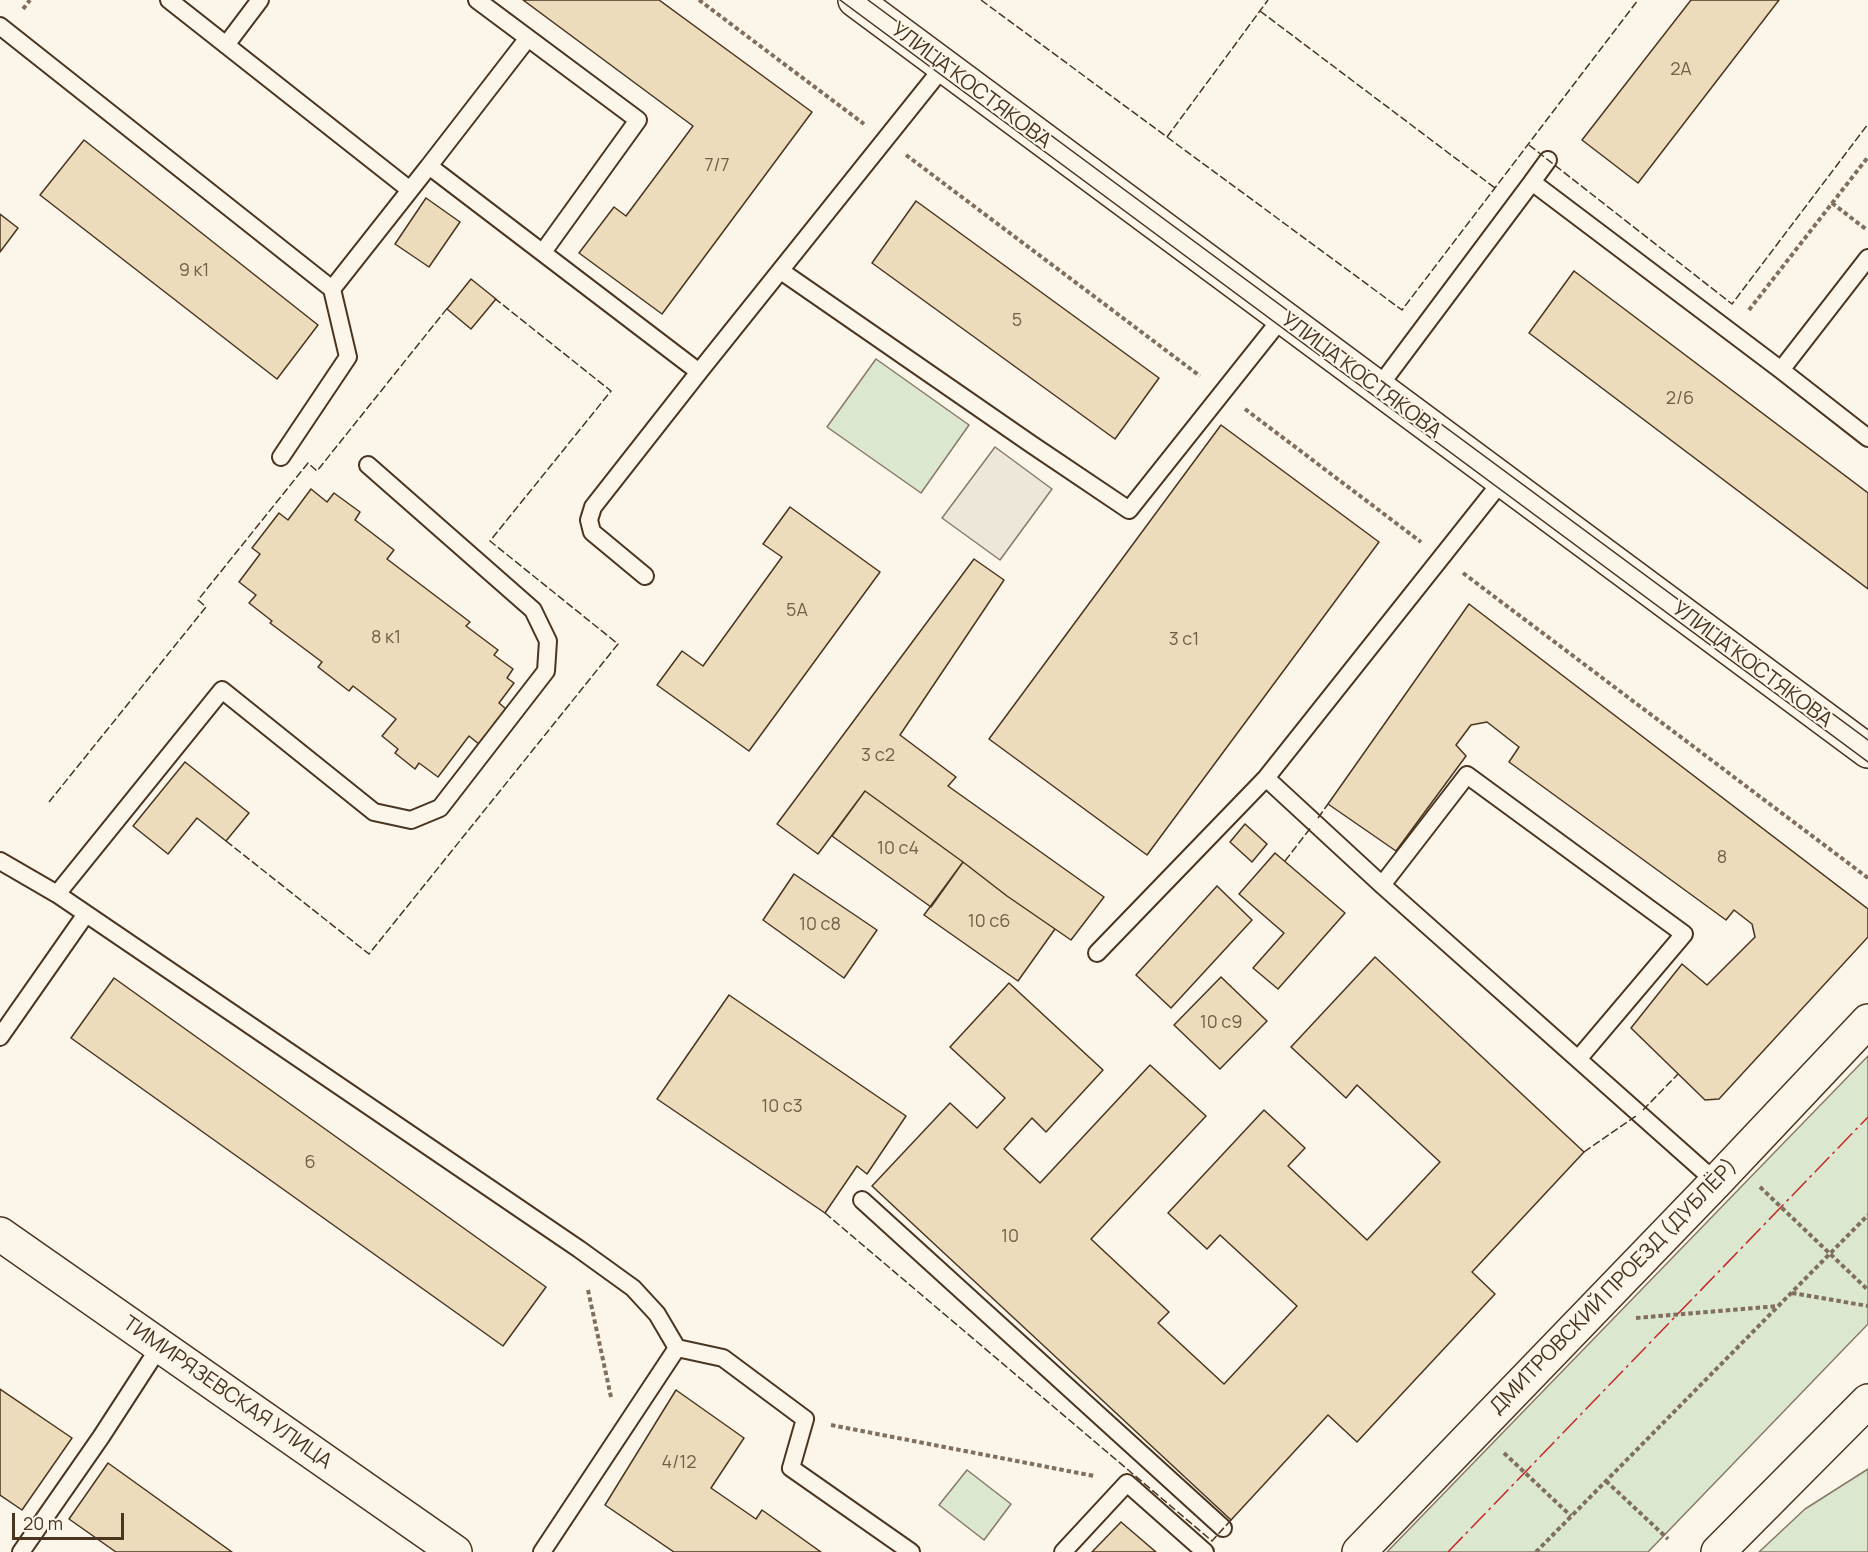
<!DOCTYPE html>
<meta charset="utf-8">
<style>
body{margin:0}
#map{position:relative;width:1868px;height:1552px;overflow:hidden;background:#fbf6e9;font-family:Manrope,sans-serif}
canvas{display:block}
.scale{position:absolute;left:12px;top:1513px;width:112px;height:27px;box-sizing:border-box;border:3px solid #4a3520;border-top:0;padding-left:8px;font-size:18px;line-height:21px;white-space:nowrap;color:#4a3520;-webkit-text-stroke:4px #fbf6e9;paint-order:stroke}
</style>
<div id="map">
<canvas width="1868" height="1552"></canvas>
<div class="scale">20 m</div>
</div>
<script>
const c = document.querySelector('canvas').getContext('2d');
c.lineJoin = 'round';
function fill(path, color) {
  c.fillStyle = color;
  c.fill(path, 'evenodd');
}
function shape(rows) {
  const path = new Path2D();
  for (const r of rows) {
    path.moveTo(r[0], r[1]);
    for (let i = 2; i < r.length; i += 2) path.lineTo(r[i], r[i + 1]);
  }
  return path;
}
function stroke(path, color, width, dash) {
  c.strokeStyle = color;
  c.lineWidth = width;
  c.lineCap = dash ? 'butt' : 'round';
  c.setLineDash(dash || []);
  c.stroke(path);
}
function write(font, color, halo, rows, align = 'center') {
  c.font = font + ' Manrope,sans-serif';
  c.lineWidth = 4.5;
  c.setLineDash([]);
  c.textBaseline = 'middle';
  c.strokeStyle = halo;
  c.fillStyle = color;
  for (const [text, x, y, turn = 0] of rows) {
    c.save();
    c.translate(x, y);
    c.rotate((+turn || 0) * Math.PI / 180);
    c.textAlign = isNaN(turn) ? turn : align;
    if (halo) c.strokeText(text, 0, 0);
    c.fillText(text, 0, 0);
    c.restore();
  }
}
const green = shape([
 [876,359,969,425,921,493,827,427,876,359],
 [1868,1056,1868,1324,1648,1552,1387,1552,1868,1056],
 [1868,1469,1868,1552,1759,1552,1805,1509,1868,1469],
 [967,1470,1011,1504,984,1540,939,1505,967,1470]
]);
fill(green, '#dce7d0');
stroke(green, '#887966', 1.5);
const parking = shape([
 [995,447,1052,489,1000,560,942,518,995,447]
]);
fill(parking, '#ede7d9');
stroke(parking, '#887966', 1.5);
const building = shape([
 [523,0,659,0,812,112,662,314,579,253,614,207,626,216,693,126,523,0],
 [1691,0,1779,0,1638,183,1582,140,1691,0],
 [84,140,318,325,277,379,40,195,84,140],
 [426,198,460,222,429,267,395,244,426,198],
 [916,201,1159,378,1115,439,872,263,916,201],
 [0,214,18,228,0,252,0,214],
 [1574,271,1868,493,1868,589,1529,333,1574,271],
 [471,279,496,299,471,329,447,309,471,279],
 [1221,425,1379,542,1147,855,989,739,1221,425],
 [311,489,327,502,334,493,360,512,355,520,394,550,387,559,470,622,466,626,498,650,494,655,513,669,507,678,514,683,499,703,506,709,480,745,469,736,438,777,419,763,415,769,395,753,398,749,382,736,396,719,353,686,349,691,318,667,322,662,270,623,272,621,249,603,256,595,239,582,260,554,252,548,279,513,288,520,311,489],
 [790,507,880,572,749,751,657,685,682,651,703,666,782,557,763,544,790,507],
 [974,559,1004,580,900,735,956,777,948,786,1104,897,1071,940,1007,896,963,862,865,791,818,854,777,824,974,559],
 [1469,604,1868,909,1868,937,1719,1099,1705,1100,1631,1028,1682,964,1707,985,1755,937,1752,924,1734,910,1726,920,1509,762,1519,747,1487,722,1471,725,1456,745,1466,756,1396,851,1328,804,1469,604],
 [185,762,249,813,226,841,197,818,168,854,133,826,185,762],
 [865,791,963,862,931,907,832,836,865,791],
 [1245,824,1267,844,1252,862,1230,842,1245,824],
 [1275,853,1345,913,1278,989,1253,968,1284,933,1239,894,1275,853],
 [963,862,1007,896,1055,929,1018,981,924,915,963,862],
 [794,874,877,930,844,978,763,920,794,874],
 [1217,886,1252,920,1171,1008,1136,975,1217,886],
 [1375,957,1584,1152,1472,1272,1495,1294,1357,1442,1328,1415,1231,1520,872,1186,950,1103,977,1128,1005,1098,950,1047,1009,983,1103,1070,1046,1132,1032,1118,1004,1149,1040,1183,1150,1065,1206,1116,1091,1239,1169,1312,1158,1323,1224,1384,1297,1306,1220,1235,1207,1249,1168,1213,1264,1110,1305,1148,1288,1166,1367,1240,1440,1162,1357,1085,1346,1098,1291,1047,1375,957],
 [1221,977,1267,1021,1220,1069,1174,1025,1221,977],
 [114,978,546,1287,503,1346,71,1038,114,978],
 [729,995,906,1116,867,1174,857,1166,825,1213,657,1099,729,995],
 [0,1389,72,1438,22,1510,0,1495,0,1389],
 [676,1390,744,1438,711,1488,756,1519,762,1510,821,1552,674,1552,605,1505,676,1390],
 [108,1463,232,1552,116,1552,69,1519,108,1463],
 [1121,1522,1156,1552,1092,1552,1121,1522]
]);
fill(building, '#ecdcbc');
stroke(building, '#4a3520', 1.5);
const service = shape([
 [169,0,410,190],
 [477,0,638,120,543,252],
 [0,26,332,289,348,357,281,457],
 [226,45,260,0],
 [429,166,528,38],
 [1532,182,1548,160],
 [781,271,1031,444,1129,510,1277,324,1283,318],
 [332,289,429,166,699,372,944,66],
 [1781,370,1868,258],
 [1378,388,1532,182,1781,370,1868,438],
 [645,576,592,532,589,520,593,507,699,372],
 [1266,778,1382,885,1716,1182],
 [0,861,57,894,579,1249,633,1288,657,1314,677,1348,723,1358,805,1419,791,1468,911,1552],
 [1382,885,1467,775,1684,934,1579,1058],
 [57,894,222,690,374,812,411,820,440,808,546,671,548,641,533,610,368,465],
 [1097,953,1266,778,1502,481],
 [0,1037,86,914],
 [862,1200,1223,1528],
 [21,1552,101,1437,160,1346],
 [542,1552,677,1348],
 [1063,1552,1127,1483,1205,1552]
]);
const minor = shape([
 [1359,1552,1716,1182,1868,1021]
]);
const tertiary = shape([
 [855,0,1868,751]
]);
const secondary = shape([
 [0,1234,455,1552],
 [1718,1552,1868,1401]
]);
stroke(service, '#4a3520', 20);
stroke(minor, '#4a3520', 36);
stroke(tertiary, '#4a3520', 36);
stroke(secondary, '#4a3520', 36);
stroke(shape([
 [699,0,864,124],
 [23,9,30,0],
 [906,155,1200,376],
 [1832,203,1867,230],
 [1749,310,1868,157],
 [1245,409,1421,542],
 [1463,573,1868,878],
 [1760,1187,1868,1290],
 [588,1290,611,1397],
 [1792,1293,1868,1306],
 [1636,1318,1778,1306],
 [831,1425,1094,1476],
 [1504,1453,1571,1516],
 [1606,1481,1668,1539],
 [1536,1552,1868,1215]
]), '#7f6f5c', 4, [4.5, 3]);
stroke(service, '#fbf6e9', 16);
stroke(minor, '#fbf6e9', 33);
stroke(tertiary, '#fbf6e9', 33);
stroke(secondary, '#fbf6e9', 33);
stroke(shape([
 [840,0,1868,762],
 [868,0,1868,740]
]), '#4a3520', 1.5);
stroke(shape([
 [981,0,1167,137,1268,0],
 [1260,11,1495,188],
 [1167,137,1402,310,1638,0],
 [1529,145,1732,304,1868,124],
 [49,802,206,607,198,600,308,463,317,471,449,306],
 [1318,818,1328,804],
 [226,841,369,954,618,644,490,541,611,391,493,297],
 [1285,861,1312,826],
 [1643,1110,1678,1074],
 [1584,1152,1636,1116],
 [825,1213,1212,1541,1231,1520]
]), '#4a3520', 1.5, [8, 3]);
stroke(shape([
 [1448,1552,1868,1117]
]), '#c62828', 1.5, [21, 4.5, 3, 4.5]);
write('18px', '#725f47', null, [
 ["2А",1681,70],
 ["7/7",717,166],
 ["9 к1",194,271],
 ["5",1017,321],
 ["2/6",1680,399],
 ["5А",797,611],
 ["8 к1",386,638],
 ["3 с1",1184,640],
 ["3 с2",878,756],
 ["10 с4",898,849],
 ["8",1722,858],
 ["10 с6",989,922],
 ["10 с8",820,925],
 ["10 с9",1221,1023],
 ["10 с3",782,1107],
 ["6",310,1163],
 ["10",1010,1237],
 ["4/12",679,1463]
]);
write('21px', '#4a3520', '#fbf6e9', [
 ["УЛИЦА КОСТЯКОВА",971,86,37],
 ["УЛИЦА КОСТЯКОВА",1361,376,37],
 ["УЛИЦА КОСТЯКОВА",1752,665,37],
 ["ДМИТРОВСКИЙ ПРОЕЗД (ДУБЛЁР)",1614,1287,-46],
 ["ТИМИРЯЗЕВСКАЯ УЛИЦА",227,1393,35]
]);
</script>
